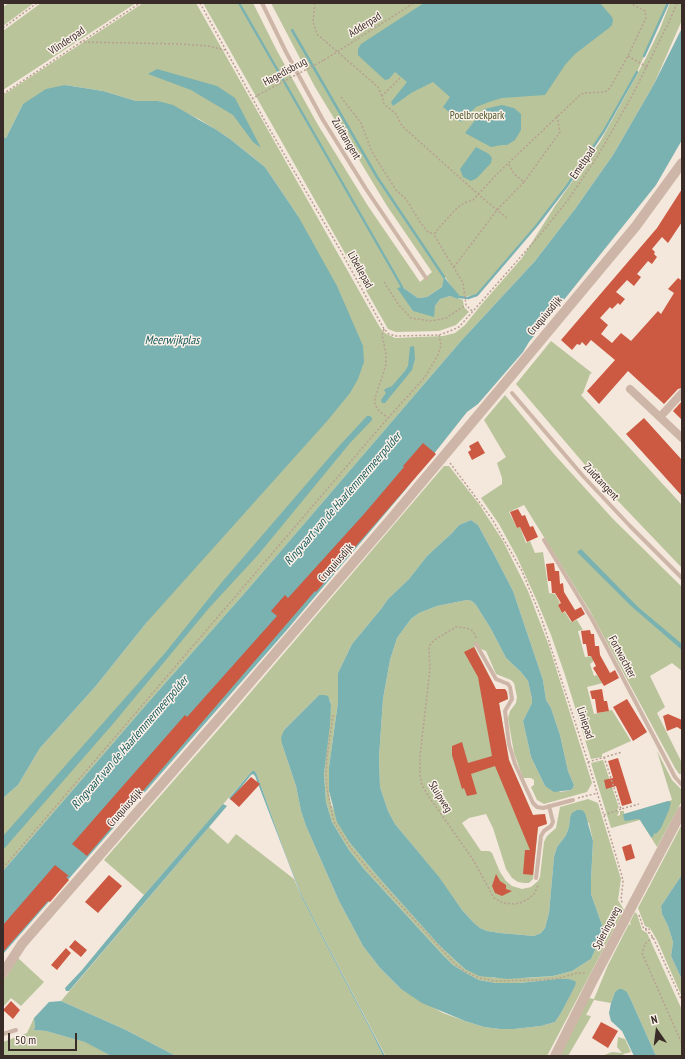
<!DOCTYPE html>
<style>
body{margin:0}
#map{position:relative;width:685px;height:1059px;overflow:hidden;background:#f4e7dc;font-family:"PT Sans Narrow",sans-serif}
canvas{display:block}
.frame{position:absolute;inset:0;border:4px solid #392c28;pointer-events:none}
.north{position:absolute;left:637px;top:1011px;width:40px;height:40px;-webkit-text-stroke:3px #fbf1e9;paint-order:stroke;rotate:346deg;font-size:11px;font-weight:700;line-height:16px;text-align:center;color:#392c28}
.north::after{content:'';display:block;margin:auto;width:14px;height:18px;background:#392c28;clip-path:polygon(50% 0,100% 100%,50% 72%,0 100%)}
.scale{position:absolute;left:8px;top:1033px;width:69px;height:18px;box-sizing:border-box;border:2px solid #392c28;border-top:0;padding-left:5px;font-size:12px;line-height:14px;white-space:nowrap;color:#392c28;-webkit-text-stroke:3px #fbf1e9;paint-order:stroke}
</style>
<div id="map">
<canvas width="685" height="1059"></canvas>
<div class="frame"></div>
<div class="north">N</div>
<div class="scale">50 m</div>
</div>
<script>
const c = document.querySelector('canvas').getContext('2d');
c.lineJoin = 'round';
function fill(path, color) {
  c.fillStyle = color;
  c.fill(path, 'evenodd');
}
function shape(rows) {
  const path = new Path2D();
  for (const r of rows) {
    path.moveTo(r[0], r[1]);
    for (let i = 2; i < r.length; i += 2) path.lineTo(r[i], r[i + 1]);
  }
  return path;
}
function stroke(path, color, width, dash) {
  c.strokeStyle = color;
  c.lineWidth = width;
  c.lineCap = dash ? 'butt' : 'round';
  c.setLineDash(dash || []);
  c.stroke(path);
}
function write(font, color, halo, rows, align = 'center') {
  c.font = font + ' "PT Sans Narrow",sans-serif';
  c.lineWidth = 3;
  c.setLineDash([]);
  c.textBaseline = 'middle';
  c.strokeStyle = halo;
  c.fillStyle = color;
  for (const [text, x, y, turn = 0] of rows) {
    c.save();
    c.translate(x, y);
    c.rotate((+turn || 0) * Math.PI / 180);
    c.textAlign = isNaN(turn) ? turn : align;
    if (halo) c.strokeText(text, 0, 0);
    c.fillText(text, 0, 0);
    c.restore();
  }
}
fill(shape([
 [9,3,34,3,3,26,3,7],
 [41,3,136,3,3,90,3,31],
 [143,3,196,3,375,319,381,329,385,333,395,338,443,336,455,333,465,325,481,305,522,258,555,206,600,142,646,58,660,29,670,3,682,3,682,20,654,84,613,155,575,209,535,261,461,341,243,595,145,706,3,871,3,798,18,785,40,748,95,687,147,622,298,216,265,167,254,158,230,139,199,119,158,101,136,101,103,91,65,85,23,104,6,138,3,138,3,95],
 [203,3,253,3,276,49,318,125,368,206,420,282,432,272,387,206,315,87,271,3,668,3,637,72,604,131,567,186,537,225,477,295,459,297,445,277,442,287,427,297,418,298,402,287,413,311,435,306,440,299,450,296,463,300,464,307,469,312,456,325,439,331,396,332,388,329],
 [551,341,592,373,590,374,583,393,581,395,682,505,682,568,597,479,516,384],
 [505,395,554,454,613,519,682,587,682,671,672,663,650,676,665,707,657,713,682,763,682,774,679,774,675,768,590,611,524,505,509,512,517,528,520,527,526,543,530,541,535,553,543,552,549,593,555,594,560,603,558,605,562,613,565,612,571,622,577,620,583,630,578,631,585,657,592,656,595,660,590,664,594,676,597,675,603,683,587,687,594,714,612,710,631,741,602,754,602,757,591,759,565,675,551,635,537,601,517,557,499,524,481,498,502,484,502,478,497,463,506,457,484,420],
 [444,466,449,466,479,504,503,541,528,591,549,646,592,783,587,792,544,804,537,800,531,787,534,785,534,780,531,778,523,778,514,753,508,718,510,711,516,703,517,697,514,683,511,680,496,674,486,651,474,646,496,689,505,689,507,692,508,699,499,703,509,760,533,815,544,814,547,822,538,827,533,879,529,883,524,883,518,882,512,878,506,869,493,828,486,814,469,818,462,823,481,851,489,851,492,853,500,872,506,881,512,886,522,889,531,887,538,881,540,877,544,842,547,836,556,828,560,807,588,799,598,803,621,879,618,900,624,910,547,1056,385,1055,302,896,285,853,257,775,255,771,252,771,144,895,104,860,233,713],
 [471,520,478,525,496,558,513,591,543,680,546,700,551,708,560,735,568,771,574,785,573,788,571,790,561,792,545,786,531,757,523,721,532,703,532,699,528,681,521,672,506,658,491,629,476,605,472,601,467,600,437,606,419,613,411,619,397,638,390,660,383,699,379,757,380,787,388,811,395,824,432,869,462,910,474,923,480,928,487,931,500,933,534,936,541,933,545,928,549,913,554,857,557,847,566,835,569,827,570,818,589,823,593,841,591,880,591,894,602,925,603,932,591,959,572,971,553,976,528,978,494,978,465,969,455,960,439,945,380,879,350,843,331,804,329,791,329,767,338,702,338,673,352,644,381,609,388,599,409,579,427,556,452,533,459,525],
 [319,695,330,700,331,704,324,774,326,802,332,822,349,850,364,869,442,954,453,965,466,973,479,980,496,983,519,983,557,979,569,979,574,981,576,983,561,1013,555,1022,541,1026,514,1029,500,1029,484,1027,465,1021,443,1013,401,989,380,968,363,946,339,901,306,826,301,811,296,786,282,744,284,730],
 [657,751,672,780,682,790,682,801,657,847,640,820,611,828,591,763,603,760,619,808,617,809,619,812,617,816,620,815,620,811,624,811,624,814,672,800],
 [682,824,682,877,681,876,661,906,662,914,668,926,673,942,671,956,682,980,682,997,657,940,650,928,645,926,638,908],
 [209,827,228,844,236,834,294,879,302,898,372,1033,383,1056,176,1056,126,1030,61,1001],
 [635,912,637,914,642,930,647,933,682,1010,682,1056,656,1056,631,1000,627,992,615,992,611,1003,594,1000,586,1015,591,1016,589,1020,568,1056,560,1056,589,998,594,999,608,965,629,924,631,925,630,922],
 [18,958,44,982,21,1006,11,998,3,1007,3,979,7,976],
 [34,1018,35,1028,33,1030,46,1031,86,1042,111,1056,3,1056,3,1042,27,1033],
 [618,1037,625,1039,631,1052,623,1054,624,1056,602,1056,612,1052,622,1053,617,1047]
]), '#b9c49b');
fill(shape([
 [424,3,600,3,612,17,613,20,612,25,609,28,575,54,565,65,545,95,502,98,489,102,476,107,461,122,443,107,450,97,433,82,411,93,393,106,391,102,407,82,395,72,389,79,385,80,362,59,358,55,358,49,361,44],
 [682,28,682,140,656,185,567,296,529,342,523,352,478,404,467,412,406,489,286,631,3,954,3,871,145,706,243,595,461,341,535,261,575,209,613,155,654,84],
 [157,69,217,86,235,98,261,148,253,142,233,115,191,90,148,74],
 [65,85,103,91,136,101,158,101,173,105,215,129,230,139,265,167,298,216,337,286,363,346,364,362,358,379,350,393,328,420,147,622,95,687,40,748,18,785,3,798,3,138,6,138,23,104,46,89],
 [502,105,514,108,521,114,521,130,515,140,507,145,502,145,491,147,465,133,484,109],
 [476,147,489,154,492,158,491,163,477,178,471,181,463,177,460,169],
 [444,277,459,295,459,297,458,299,450,296,440,299,435,306,434,317,413,311,397,288,402,287,418,298,427,297,442,287],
 [414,346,415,359,412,370,385,403,382,403,381,400,386,393,384,390,385,389,392,386,405,371,408,366,410,347],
 [367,416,370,416,372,418,372,420,350,443,258,555,209,608,112,725,3,850,3,836,165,653,222,582,340,445],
 [471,520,478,525,496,558,513,591,543,680,546,700,551,708,560,735,568,771,574,785,573,788,571,790,554,792,545,786,531,757,523,721,532,703,532,699,528,681,521,672,506,658,491,629,476,605,472,601,467,600,437,606,419,613,411,619,397,638,390,660,383,699,379,757,380,787,388,811,395,824,439,877,462,910,474,923,480,928,487,931,500,933,534,936,541,933,545,928,549,913,554,857,557,847,566,835,569,827,570,818,572,813,577,810,582,810,585,813,593,841,591,880,591,894,602,925,603,932,591,959,572,971,553,976,508,979,479,976,465,969,455,960,439,945,380,879,350,843,337,822,329,791,329,767,338,702,338,673,352,644,381,609,388,599,409,579,427,556,452,533,459,525],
 [581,549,638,607,682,644,682,650,631,606,577,552],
 [319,695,324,695,328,696,331,704,330,725,324,774,326,802,332,822,349,850,364,869,442,954,453,965,466,973,479,980,496,983,519,983,557,979,569,979,575,981,576,983,575,986,561,1013,555,1022,541,1026,514,1029,500,1029,484,1027,465,1021,422,1003,401,989,380,968,363,946,339,901,306,826,301,811,296,786,282,744,281,738,284,730],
 [252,771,255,771,257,775,285,853,302,896,385,1056,383,1056,372,1033,302,898,255,776,253,774,251,775,231,800,229,798],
 [668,801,671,802,669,810,661,828,656,834,654,833,653,837,651,837,640,820,638,819,625,821,624,819,623,815,624,814],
 [223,804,227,806,69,991,66,991,65,988,82,970,144,895],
 [681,876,682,877,682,980,671,956,673,942,668,926,662,914,661,906],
 [619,989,622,989,627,992,631,1000,656,1056,634,1056,622,1031,611,1021,609,1013,611,1003,615,992],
 [61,1001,126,1030,176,1056,111,1056,85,1042,46,1031,33,1030,35,1028,34,1018,49,1002]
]), '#7ab2b1');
stroke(shape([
 [239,3,402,287],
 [292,30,377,177,444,277],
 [644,56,668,3],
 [459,297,468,298,477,295,537,225,567,186,604,131,637,72]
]), '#7ab2b1', 2.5);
fill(shape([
 [682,189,682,222,668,243,662,237,652,249,655,252,654,254,657,257,652,264,648,261,637,274,641,277,634,286,627,280,616,292,625,299,620,305,618,303,612,309,610,307,600,318,608,325,601,334,612,343,621,333,631,341,658,311,661,314,674,293,668,289,678,278,681,280,682,279,682,388,678,389,664,404,628,371,599,404,587,391,615,360,591,340,586,346,582,342,580,345,577,344,572,350,561,340,657,228],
 [682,401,682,420,673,411],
 [644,418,682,460,682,496,626,434],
 [478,441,485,453,472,460,468,452,471,450,469,446],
 [423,443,436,454,316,592,315,591,87,856,72,844,185,715,187,717,260,635,277,616,271,611,285,595,288,598,364,514,404,467,403,466],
 [518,509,522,516,525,515,530,527,533,526,538,537,527,542,520,527,517,528,510,512],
 [554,563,555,571,559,571,560,584,563,583,564,592,575,610,581,607,585,614,572,622,565,611,562,613,558,605,561,603,555,593,552,593,551,581,548,581,546,564],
 [590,630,591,634,594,634,595,646,599,646,600,655,610,673,615,670,619,678,604,686,593,668,596,666,591,656,588,656,586,644,583,644,581,631],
 [474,647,496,689,505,689,507,692,508,699,499,703,509,760,533,815,545,814,547,824,538,827,533,875,523,874,525,850,530,850,495,766,471,774,477,794,467,796,464,788,462,789,452,755,452,746,462,742,468,763,492,756,478,677,464,652],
 [602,689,604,701,607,701,609,711,597,713,595,699,592,699,590,691],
 [627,699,647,732,633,741,613,707],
 [668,714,682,720,682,730,677,727,667,731,663,716],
 [618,758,632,803,622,806,616,786,606,789,604,780,613,778,608,761],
 [251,777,260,784,239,807,230,799],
 [631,844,635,858,626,861,622,847],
 [55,865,69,876,66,877,69,880,50,902,48,901,3,952,3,925],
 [496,874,500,881,506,885,506,889,512,891,502,896,495,893,492,886],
 [109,875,122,886,98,913,85,902],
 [75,940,87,950,81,957,69,947],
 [66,948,71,953,57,970,51,965],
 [11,1001,20,1010,13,1019,3,1010],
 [601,1022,618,1031,608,1048,592,1038]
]), '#cc5a42');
stroke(shape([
 [200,3,266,123,339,248,384,329,389,334,396,336,439,335,450,331,459,327,539,236,568,200,599,154,633,94,669,22,677,3],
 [315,3,313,22,317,34,378,87,382,96],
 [3,28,37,3],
 [80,42,181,44,208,46,225,50],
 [628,56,647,67],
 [324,60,414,3],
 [400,78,382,96,384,104,396,114,402,126,479,195,507,218],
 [3,94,140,3],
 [341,97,361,123,372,152,396,190,406,199,420,222,428,232,434,234],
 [252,99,258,95],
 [524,182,560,132,557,116],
 [454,267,497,210,524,182,514,174,508,163],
 [384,282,398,304,411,318,431,321,446,318,466,305],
 [472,311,466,305,463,283,434,235,437,230,457,208,464,203,473,200,498,173,579,96,584,93,605,92,610,88,628,56,646,18,645,11,630,3],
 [384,329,382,335,386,354,386,364,384,371,375,398,375,405,379,411,388,418],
 [450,463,492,519,522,571,541,617,588,762,622,876,623,882,621,900,623,904],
 [476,638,473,631,467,628,456,627,436,639,431,643,429,647,430,669,420,756,420,776,422,785,427,794,472,858,494,898,503,903,514,904,520,903,528,899,534,894,537,888,538,884],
 [333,715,327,757,326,774,327,789,334,822,350,847,373,875,456,965,466,972,479,978,494,981,541,980,560,978,577,973,586,973],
 [604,757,621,809,639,804],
 [588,762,622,752],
 [578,798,598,793],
 [604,815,621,809],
 [3,868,388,418,425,377,438,355,441,345,439,335],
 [639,915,643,927,653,937,657,946,682,1001],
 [645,929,648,928,649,929,650,931,650,933],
 [653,937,645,944,642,953,682,1044]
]), '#b8a091', 1.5, [2, 2]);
stroke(shape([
 [262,3,286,52,323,120,366,189,426,278],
 [512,393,583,476,630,526,682,578],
 [544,540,592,619,675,777,682,785],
 [476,644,496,679,508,684,510,687,512,699,505,711,509,744,515,764,533,803,537,807,543,808,573,800],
 [536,878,541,836,544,831,551,826,553,822,549,806],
 [3,1034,16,1030]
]), '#cdb6a7', 4);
stroke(shape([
 [630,389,682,438],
 [660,417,682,393]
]), '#cdb6a7', 8);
stroke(shape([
 [3,973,22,944,229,707,390,520,511,376,636,226,682,163],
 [555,1056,594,978,682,811]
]), '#cdb6a7', 10);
stroke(shape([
 [258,95,324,60]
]), '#b8a091', 1.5, [2, 2]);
write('11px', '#392c28', '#fbf1e9', [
 ["Adderpad",365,25,-32],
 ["Vlinderpad",67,41,-34],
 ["Hagedisbrug",285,72,-28],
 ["Zuidtangent",346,139,59],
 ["Emeltpad",583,163,-56],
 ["Libellepad",360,270,61],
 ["Cruquiusdijk",545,316,-50],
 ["Zuidtangent",601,482,47],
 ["Cruquiusdijk",336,563,-49],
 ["Fortwachter",622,657,62],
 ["Liniepad",585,723,72],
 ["Sluipweg",440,797,58],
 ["Cruquiusdijk",125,808,-48],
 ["Spieringweg",607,928,-62]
]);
write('11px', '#4b582a', '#fbf1e9', [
 ["Poelbroekpark",477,116]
]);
write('italic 12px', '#1b5d5d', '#fbf1e9', [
 ["Meerwijkplas",172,341],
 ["Ringvaart van de Haarlemmermeerpolder",343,499,-49],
 ["Ringvaart van de Haarlemmermeerpolder",130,743,-49]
]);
</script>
